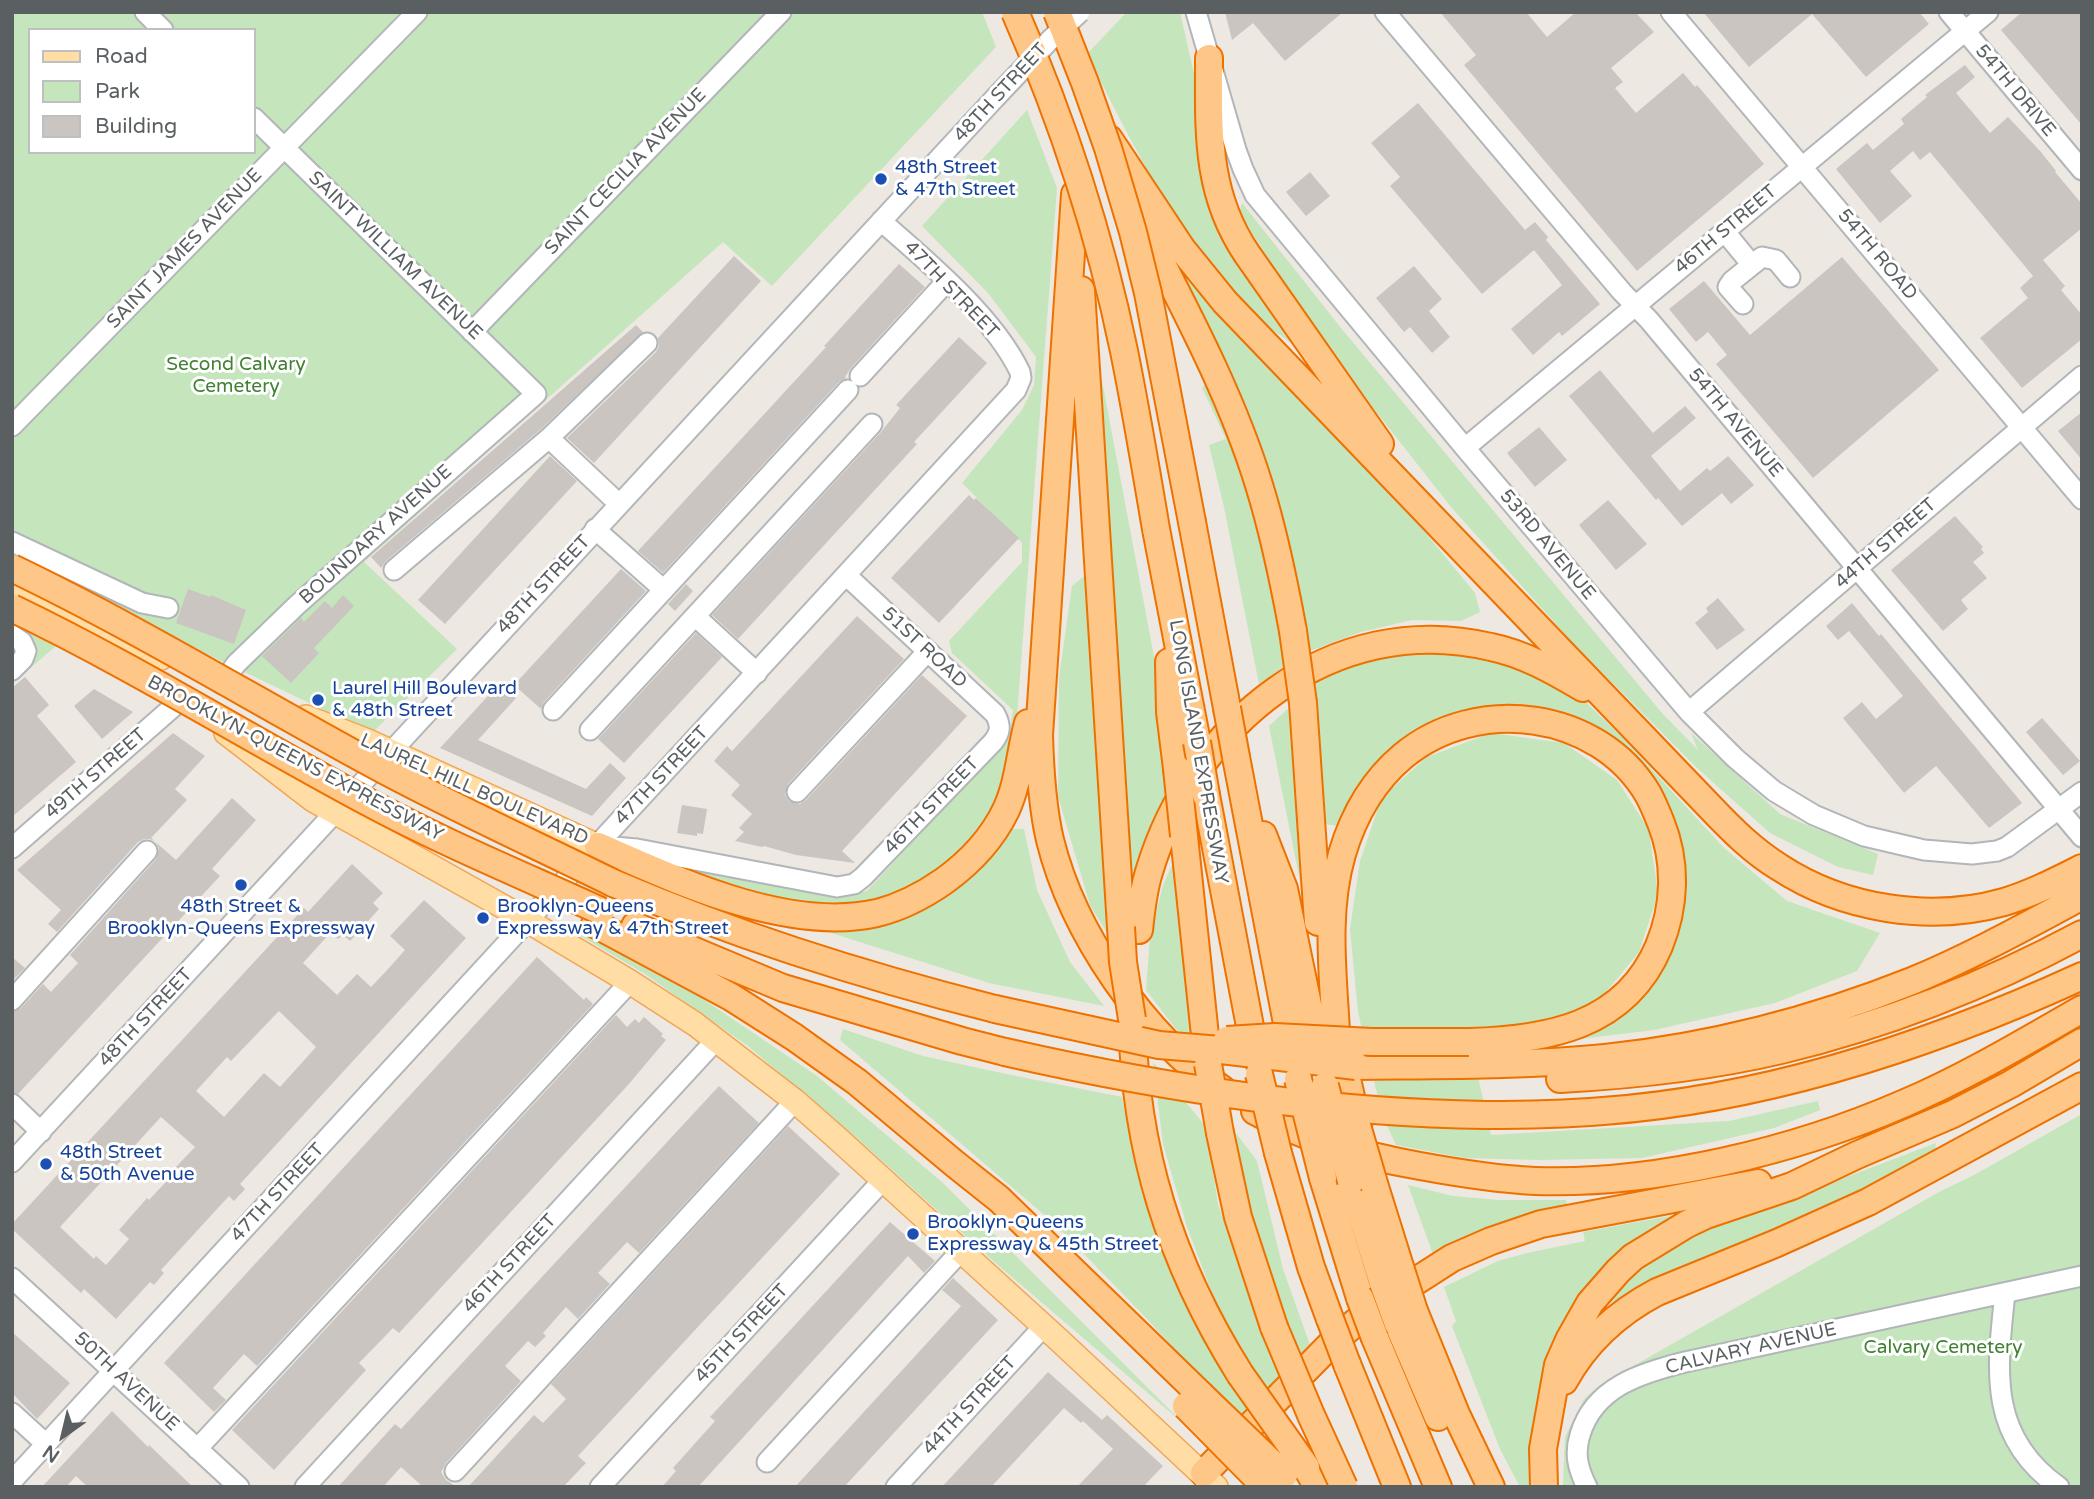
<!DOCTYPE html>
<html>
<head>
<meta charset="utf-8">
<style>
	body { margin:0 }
	#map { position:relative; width:2094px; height:1499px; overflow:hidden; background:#ede8e1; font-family:"Varela Round",sans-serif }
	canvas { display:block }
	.frame { position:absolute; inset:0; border:14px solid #5a5f62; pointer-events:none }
	.legend { position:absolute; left:28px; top:28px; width:228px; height:126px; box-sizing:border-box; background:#fff; border:2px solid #bdbfc0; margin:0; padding:9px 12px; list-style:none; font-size:21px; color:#5a5f62 }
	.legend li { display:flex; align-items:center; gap:14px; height:35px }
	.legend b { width:35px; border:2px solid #bdbfc0 }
	.north { position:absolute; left:28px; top:1401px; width:70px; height:70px; -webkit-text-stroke:5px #fff; paint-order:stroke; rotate:214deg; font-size:19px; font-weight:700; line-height:28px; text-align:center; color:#5a5f62 }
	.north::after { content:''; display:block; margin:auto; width:24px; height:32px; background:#5a5f62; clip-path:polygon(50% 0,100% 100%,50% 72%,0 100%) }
</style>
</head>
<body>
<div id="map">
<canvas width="2094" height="1499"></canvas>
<div class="frame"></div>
<ul class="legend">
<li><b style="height:9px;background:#ffdda4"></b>Road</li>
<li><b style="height:19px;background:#c5e5bd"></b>Park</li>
<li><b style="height:19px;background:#cac5c0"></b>Building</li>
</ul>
<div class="north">N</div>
</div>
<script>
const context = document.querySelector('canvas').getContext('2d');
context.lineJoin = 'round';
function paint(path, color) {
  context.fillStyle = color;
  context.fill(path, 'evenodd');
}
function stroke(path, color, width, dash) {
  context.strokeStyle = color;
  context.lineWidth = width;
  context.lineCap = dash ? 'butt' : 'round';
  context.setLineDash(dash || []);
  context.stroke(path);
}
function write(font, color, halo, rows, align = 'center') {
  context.font = font + ' "Varela Round",sans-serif';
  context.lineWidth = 6;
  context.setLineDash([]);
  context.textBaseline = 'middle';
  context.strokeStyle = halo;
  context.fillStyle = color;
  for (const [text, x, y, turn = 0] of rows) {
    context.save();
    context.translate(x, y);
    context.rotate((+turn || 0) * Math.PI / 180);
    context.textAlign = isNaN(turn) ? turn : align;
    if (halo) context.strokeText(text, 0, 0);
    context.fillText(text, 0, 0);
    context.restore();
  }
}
paint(new Path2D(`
	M12,12h970l14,35 -224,239 -49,-44 -359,320 93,87 -85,84 -230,-110 -130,-66zM30,30h224v122h-224z
	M1127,12h53l15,66 4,83 14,56 46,67 32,59c-14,-11 -31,-20 -43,-32 -70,-74 -116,-167 -161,-257z
	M1027,110l30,78 -42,554 -25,78 -29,34 -48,34 -30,11 -32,7 -44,-1 -107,-30 -8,-7 152,29 23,-6 142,-153 4,-28 -61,-57 -3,-12 73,-79v-19l-60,-60 60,-73 12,-25 2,-28 -48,-64 -66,-67z
	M1242,203l99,125 321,385 36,37 -7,-17 89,81 98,40 -5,21 -35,-8 -68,-34 -73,-65 -125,-126 -121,-135 -77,-98 -95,-134 -40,-62z
	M1180,259l188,204 107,130 5,19 -19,9 -49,-1 -51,12 -51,19 -34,-151 -100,-230z
	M1090,317l71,377 11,100 -14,18 -12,34 -12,50 -6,-3z
	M1207,382l28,60 24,78 30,143 -30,21 -35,-177 -15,-62 17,-6 -24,-51z
	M1083,577l6,2 23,362 -22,-36 -32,-109 1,-118 13,-92z
	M12,625l45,20 -45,39z
	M1455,647l111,36 55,53 102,111 64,54 93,32 -23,38 -82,32 -121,27 -98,12 62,-25 36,-31 24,-51 4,-49 -17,-85 -88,-81 -86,-14 -59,16 -41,29 -31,40 -23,35 -12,-2 -6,-43 -7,-105 62,-26z
	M1292,705l8,60 9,178 10,63 -12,-44 -5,-71 -33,-165z
	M1491,733l73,10 53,37 32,50 9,64 -19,58 -42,51 -60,24 -68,9 22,99 238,-14 89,-20 2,9 -46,18 -132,30 -103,2 -75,-2 -68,-13 -14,-30 -24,-103 -8,-83 10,-68 22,-64 45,-40z
	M1008,829h16l13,61 33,72 34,44 -115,-23 -186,-59 95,-8z
	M1178,852l26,207 -28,-30 -30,-39 4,-53 13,-52z
	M566,923l134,74 117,79 126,107 241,241 -185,-158 -140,-126 -111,-94 -103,-72 -78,-46z
	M843,1029l80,27 88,19 111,22 17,82 26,75 85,156 -11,11 -91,-101 -93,-96 -215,-184z
	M1153,1062l53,65 12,77 34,100 30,76 -17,15 -40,-68 -38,-100 -24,-83z
	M2082,1114v373l-519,-1 2,-49 19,-38 16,-14 339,-193 37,-18z
	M1230,1125l27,36 26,108 27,76 -12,16 -25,-65z
	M1936,1143l-2,14 -73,37 -217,91 -37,20 40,-43 55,-33 92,-32z
	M1408,1185l45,11 46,4h67l2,9 -134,48z
	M1686,1213l-138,153 -13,41 -3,46 1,34h-13l-20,-38 -48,-123 4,-5 -12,-34 54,-26 29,-8 58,-12 -2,-9z`), '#c5e5bd');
paint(new Path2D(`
	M1225,12h118l-58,49 -32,-38 -21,17z
	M1440,12h86l21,25 29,-25h59l19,20 -43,36 12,14 -8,6 21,25 47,-40 12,14 2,-2 67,79 -127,107 -173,-206 12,-10z
	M1703,12h216l10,12 -63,53 -54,-63 -63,53z
	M2022,12h60v113l-81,-95z
	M1965,65l10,12 -19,16 34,40 18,-16 33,35 15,19 -1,1 27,32v24l-39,32 22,26 -4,4 21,25v24l-60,49 -42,-50 48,-40 -8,-10 13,-12 -103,-124 -10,8 -7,-9 -23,20 22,25 -32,27 -44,-54 31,-26 6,7 31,-26 -3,-5 26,-22 -2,-2z
	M1418,103l107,127 10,-8 13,15 -2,3 54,64 -38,32 -3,-4 -26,23 -22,-26 51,-44 -28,-35 -52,44 -92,-108 10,-9 -29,-34z
	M1310,172l20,24 -24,20 -20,-24z
	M734,256l27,25 -167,182 -27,-25 89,-86 3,-6 -1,-8z
	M1842,257l97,113 -126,108 -97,-114 11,-9 -19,-23 -12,10 -27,-33 35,-28 46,54z
	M899,264l26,23 -74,81 -6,9 1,1 -7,4 -176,191 -25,-22 188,-204 -2,-1z
	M1414,266l28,33 -13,12 21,26 -18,16 -22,-26 -6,5 -28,-34z
	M636,325l7,7 -102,97 -155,132 -5,7 -10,-11z
	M959,337l28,26 -73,79 3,2 -179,195 -26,-24 169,-183 19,-24 -4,-3z
	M1600,370l53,63 32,-27 11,12 -45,38 29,35 27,-23 3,3 18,-15 26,29 -23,19 -9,-11 -40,33 -24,-28 -2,2 -87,-104z
	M2082,412v48l-24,-29z
	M1539,427l28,33 -32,27 -28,-34z
	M550,456l27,25 -132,143 -27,-24z
	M969,495l5,5 2,-2 43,40 -80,85 -48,-45z
	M1608,500l39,44 -31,26 -37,-45z
	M1955,516l28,31 -2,2 3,4 -11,9 14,16 -26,22 7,9 -25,22 -52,-61z
	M621,569l25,22 -102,111 -3,7 -27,-24z
	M686,584l7,7 -18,20 -7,-7z
	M188,589l22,8 1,-2 35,15 -12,34 -58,-21z
	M343,595l11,11 -40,42 5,5 -28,30 -29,-27 39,-38 3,4 21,-21 7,7z
	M1718,598l27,32 -28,20 -22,-27 13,-11 -2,-4z
	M1852,603l27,33 2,-2 141,169 -33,25 -53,-62 -32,27 -61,-75 19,-16 14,17 27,-23 -54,-65 -11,9 -12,-14z
	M857,616l47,43 -116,125 -3,11 4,6 11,3 6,-4 116,-125 45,41 -125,135 13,12 -59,-8 -32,-9 -2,1 -27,-6 9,-9 -5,-4 13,-14 -21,-19 9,-10 -26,-24 13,-15 5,5z
	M696,633l26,24 -98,106 -26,-24z
	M25,677l24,28 -12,11 39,46 -64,55v-129z
	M499,684l17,14 -38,42 108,49 24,-26 16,15 -34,38 -152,-68z
	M94,689l39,23 -31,27 -28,-33z
	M2042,718l38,43 -17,14 -37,-43z
	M173,733l32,23 -30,33 12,11 -36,38 25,22 56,-62 24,22 -44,49 8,7 -202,218 -6,-2v-80l9,-4 22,-24 8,8 27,-29 -8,-8 86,-96 3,-11 -3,-6 -6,-3h-6l-6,3 -81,90 -9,-8 13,-14 -44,-40z
	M682,805l25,4 -4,25 -6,-1v3l-20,-3z
	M352,864l31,29 -10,10 6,6 -29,32 -7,-6 -5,4 -7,-7 -28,31 34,32 20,-21 14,13 18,-19 16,-18 -15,-14 34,-36 42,38 -226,246 5,5 -11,12 -5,-5 -68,74 3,3 -10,12 -4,-3 -34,37 -32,-30 -3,4 -69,-64v-5l292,-316 4,4zM279,1011l37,36 -36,40 -16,-14 -40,44 -28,-26 31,-34 4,4zM161,1117l34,30 -19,20 2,2 -29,31 -2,-2 -28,32 10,9 -23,26 -10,-9 -2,3 -34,-32z
	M12,957l13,11 -13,13z
	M537,957l47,43 2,-3 7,7 -336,362 -13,-12 -31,34 13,12 -12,12 -50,-49z
	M616,1015l11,12 8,-8 4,4 5,-6 19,17 -2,2 5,4 -38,45 -229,248 -6,-5 -34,35 7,7 -92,100 -42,-40z
	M719,1086l40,37 -120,130 -12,-11 -29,31 12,11 -32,35 -12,-12 -23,26 3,3 -11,11 -7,-6 -23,25 16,15 -75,82 -5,9 5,8 11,7h-34l-22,-20 -18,20h-45l57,-63 6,5z
	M788,1126l52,48 -262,282 8,7 -23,24h-95l66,-72 9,8 23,-24 -15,-15z
	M890,1222l45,39 -11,12 -16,-17 -210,231h-36l14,-16 -3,-3 42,-47 -5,-4z
	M953,1278l45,42 -154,167h-49l166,-181 -19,-16z
	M12,1332l58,51 -33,36 -25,-26z
	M1048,1372l54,48 5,-5 56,51 -20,21h-66l36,-38 -30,-28 -2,2 -17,-15 -73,79h-49z
	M112,1411l36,36 1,-2 44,42h-105l-12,-11 -10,11h-24z`), '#cac5c0');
const minor = new Path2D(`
	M145,12l18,18
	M1196,12l40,138 7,19 12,26 210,253 224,264 46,46 39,33 40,24 50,21 60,14 48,4 25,-3 10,-4 75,-55
	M1385,12l237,280 27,28 433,517
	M1671,12l411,487
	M1949,12l133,158
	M1725,232l27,33 -20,16 -4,6 15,17
	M1752,265l10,-8 14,3 14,17
	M472,332l309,-320
	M860,376l87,-95
	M12,426l405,-414
	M549,438l98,-95
	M1465,448l523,-436
	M595,529l69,61
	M12,542l130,61 26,5
	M394,570l155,-132 70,66
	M695,616l62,57
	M12,635l10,7 4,9 -3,8 -11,11
	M222,684l14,-20 61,-59 239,-211 -282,-276
	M553,710l295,-320
	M1689,712l393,-336
	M590,730l282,-306
	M797,792l131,-141
	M613,847l24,2 200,38 17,-3 9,-7 130,-135c8,-10 8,-17 2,-28l-148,-138
	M12,848l169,-148
	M12,1000l135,-149
	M12,1104l29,28
	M12,1162l983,-1064
	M12,1278l227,209
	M2005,1293c-8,76 -18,143 54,194
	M12,1413l34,31
	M197,1449l433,-467
	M767,1462l193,-210
	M455,1471l340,-370
	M12,1481l1004,-1091 5,-12 -1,-6c-26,-55 -93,-111 -139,-151
	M305,1487l411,-447
	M600,1487l283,-307
	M896,1487l148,-161
	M1587,1487c-9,-18 -13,-33 -7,-52 14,-48 61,-62 105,-73l397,-86`);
const major = new Path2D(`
	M12,591l59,28 90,39
	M71,619l43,31
	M306,717l62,24 230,105
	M226,733l87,67 198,111 119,71 65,42 100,77 42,37 223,203 156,146`);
const highway = new Path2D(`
	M1209,58c0,72 -4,134 38,196l133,190
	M1109,139l73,110 43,53 486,506c21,22 42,43 68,59 64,42 151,56 225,35 27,-8 52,-21 78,-34
	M1075,194l-36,541c1,35 3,71 11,105 23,93 94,196 173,250
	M1131,203c46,92 98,184 128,282 15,48 25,97 34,146
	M1081,290l40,637
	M1192,522l35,186
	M1156,529l41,213
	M1169,662l1,50 7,57
	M1303,703l15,219
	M1236,757l58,303
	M1206,795l50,263
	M1263,835l21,54 35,169
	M1184,836l24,228
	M598,846c80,35 190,87 279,67 24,-6 47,-18 67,-32 25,-18 48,-42 62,-71 13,-28 14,-58 22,-87
	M613,883c124,53 251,93 382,126
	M595,924l136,73 63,40 63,45 98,82 44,35 202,196
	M635,926l148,62 179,53 43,11
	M1139,930c2,-19 4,-39 10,-58 44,-148 183,-263 342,-225 34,7 63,24 92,41
	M1132,1019c3,132 38,243 108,355
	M1336,1032c-3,-59 -11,-120 6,-178 11,-37 31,-73 61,-98 73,-61 195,-46 245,38 5,9 9,19 13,29 16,40 14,84 -2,123 -34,81 -113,94 -190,96
	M1340,1049l18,78
	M1356,1066c83,-1 166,0 249,-8 105,-11 209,-38 307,-77 58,-24 114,-55 170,-85
	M1560,1079c74,-4 149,-12 221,-29 104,-25 206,-65 301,-116
	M1255,1111c51,28 107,45 165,55 38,7 76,13 115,15 120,4 260,-30 370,-78 61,-26 119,-61 177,-94
	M1486,1115c39,0 79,-1 117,-4 166,-12 328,-66 479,-135
	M1220,1133l18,84 36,110
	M1278,1153l33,114 19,52
	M1323,1178l37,120
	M1351,1181l32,102
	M1375,1187l26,83
	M1414,1311l42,103 35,73
	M1398,1324l40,93
	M1375,1338l63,149
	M1347,1364l50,123
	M1564,1381c22,-40 53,-68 93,-89l120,-49 91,-41 214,-116
	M1306,1467l12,20
	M1204,1473l128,-130 24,-21 46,-32 50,-32 39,-17 50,-17 217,-41
	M1544,1487l-1,-38 15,-84 11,-25 21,-37 28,-32 15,-14 54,-33 19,-9 86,-29 65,-31 96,-41 58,-30 71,-42`);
stroke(minor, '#b2b6b9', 23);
stroke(major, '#f3a554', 26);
stroke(highway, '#ee7100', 30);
stroke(minor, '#fff', 19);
stroke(major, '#ffdda4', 23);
stroke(highway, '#fec787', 26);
const minorBridge = new Path2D(`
	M995,98l54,-57 31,-29`);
const highwayBridge = new Path2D(`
	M1015,12c48,109 85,223 109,339 12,59 22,119 32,178
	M1057,12l28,71 23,65 25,84 15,61 44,229
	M12,568c123,59 239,130 359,195 79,43 161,80 242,120
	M12,608c121,58 236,130 354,193 76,41 156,74 235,110
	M1293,631l10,72
	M1227,708l9,49
	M1197,742l9,53
	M1177,769l7,67
	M1121,927l2,35 9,57
	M995,1009l164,36 62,5 135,16
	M1227,1040l48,-3 97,5h97
	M1005,1052c158,36 319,61 481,63
	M1208,1064l12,69
	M1259,1074l19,79
	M1298,1079l25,99
	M1325,1086l26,95
	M1358,1129l17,58
	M1401,1270l13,41
	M1383,1283l15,41
	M1360,1298l15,40
	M1330,1319l17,45
	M1274,1327l37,88 33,72
	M1240,1374l66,93
	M1201,1395l83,80
	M1186,1406l78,79`);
stroke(minorBridge, '#b2b6b9', 23, []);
stroke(highwayBridge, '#ee7100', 30, []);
stroke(minorBridge, '#fff', 19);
stroke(highwayBridge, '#fec787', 26);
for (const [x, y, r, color] of [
	[881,179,7,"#1a4fb4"],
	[318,700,7,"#1a4fb4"],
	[241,885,7,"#1a4fb4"],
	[483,918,7,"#1a4fb4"],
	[46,1164,7,"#1a4fb4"],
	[913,1234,7,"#1a4fb4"]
]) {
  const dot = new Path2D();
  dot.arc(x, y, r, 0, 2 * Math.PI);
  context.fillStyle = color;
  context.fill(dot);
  stroke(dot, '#fff', 2.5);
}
write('19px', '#5a5f62', '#fff', [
	["54TH DRIVE",2015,91,50],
	["48TH STREET",1001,93,-47],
	["SAINT CECILIA AVENUE",626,172,-46],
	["46TH STREET",1726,230,-40],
	["SAINT JAMES AVENUE",185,249,-46],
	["54TH ROAD",1877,255,50],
	["SAINT WILLIAM AVENUE",395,256,44],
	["47TH STREET",951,290,46],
	["54TH AVENUE",1735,423,50],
	["BOUNDARY AVENUE",376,535,-42],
	["44TH STREET",1886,544,-41],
	["53RD AVENUE",1547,545,50],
	["48TH STREET",544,585,-47],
	["51ST ROAD",924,648,43],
	["LONG ISLAND EXPRESSWAY",1198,752,80],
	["BROOKLYN-QUEENS EXPRESSWAY",295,759,28],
	["49TH STREET",96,774,-41],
	["47TH STREET",662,776,-47],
	["LAUREL HILL BOULEVARD",474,790,24],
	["46TH STREET",932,806,-46],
	["48TH STREET",146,1018,-47],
	["47TH STREET",278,1193,-47],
	["46TH STREET",510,1264,-47],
	["45TH STREET",742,1334,-47],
	["CALVARY AVENUE",1751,1349,-13],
	["50TH AVENUE",126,1382,43],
	["44TH STREET",970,1406,-47]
]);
write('19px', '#164399', '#fff', [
	["48th Street",895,168],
	["& 47th Street",895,190],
	["Laurel Hill Boulevard",332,689],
	["& 48th Street",332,711],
	["48th Street &",241,907,"center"],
	["Brooklyn-Queens Expressway",241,929,"center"],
	["Brooklyn-Queens",497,907],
	["Expressway & 47th Street",497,929],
	["48th Street",60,1153],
	["& 50th Avenue",60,1175],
	["Brooklyn-Queens",927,1223],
	["Expressway & 45th Street",927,1245]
], 'left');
write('19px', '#408132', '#fff', [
	["Second Calvary",236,365],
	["Cemetery",236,387],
	["Calvary Cemetery",1943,1348]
]);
</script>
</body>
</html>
